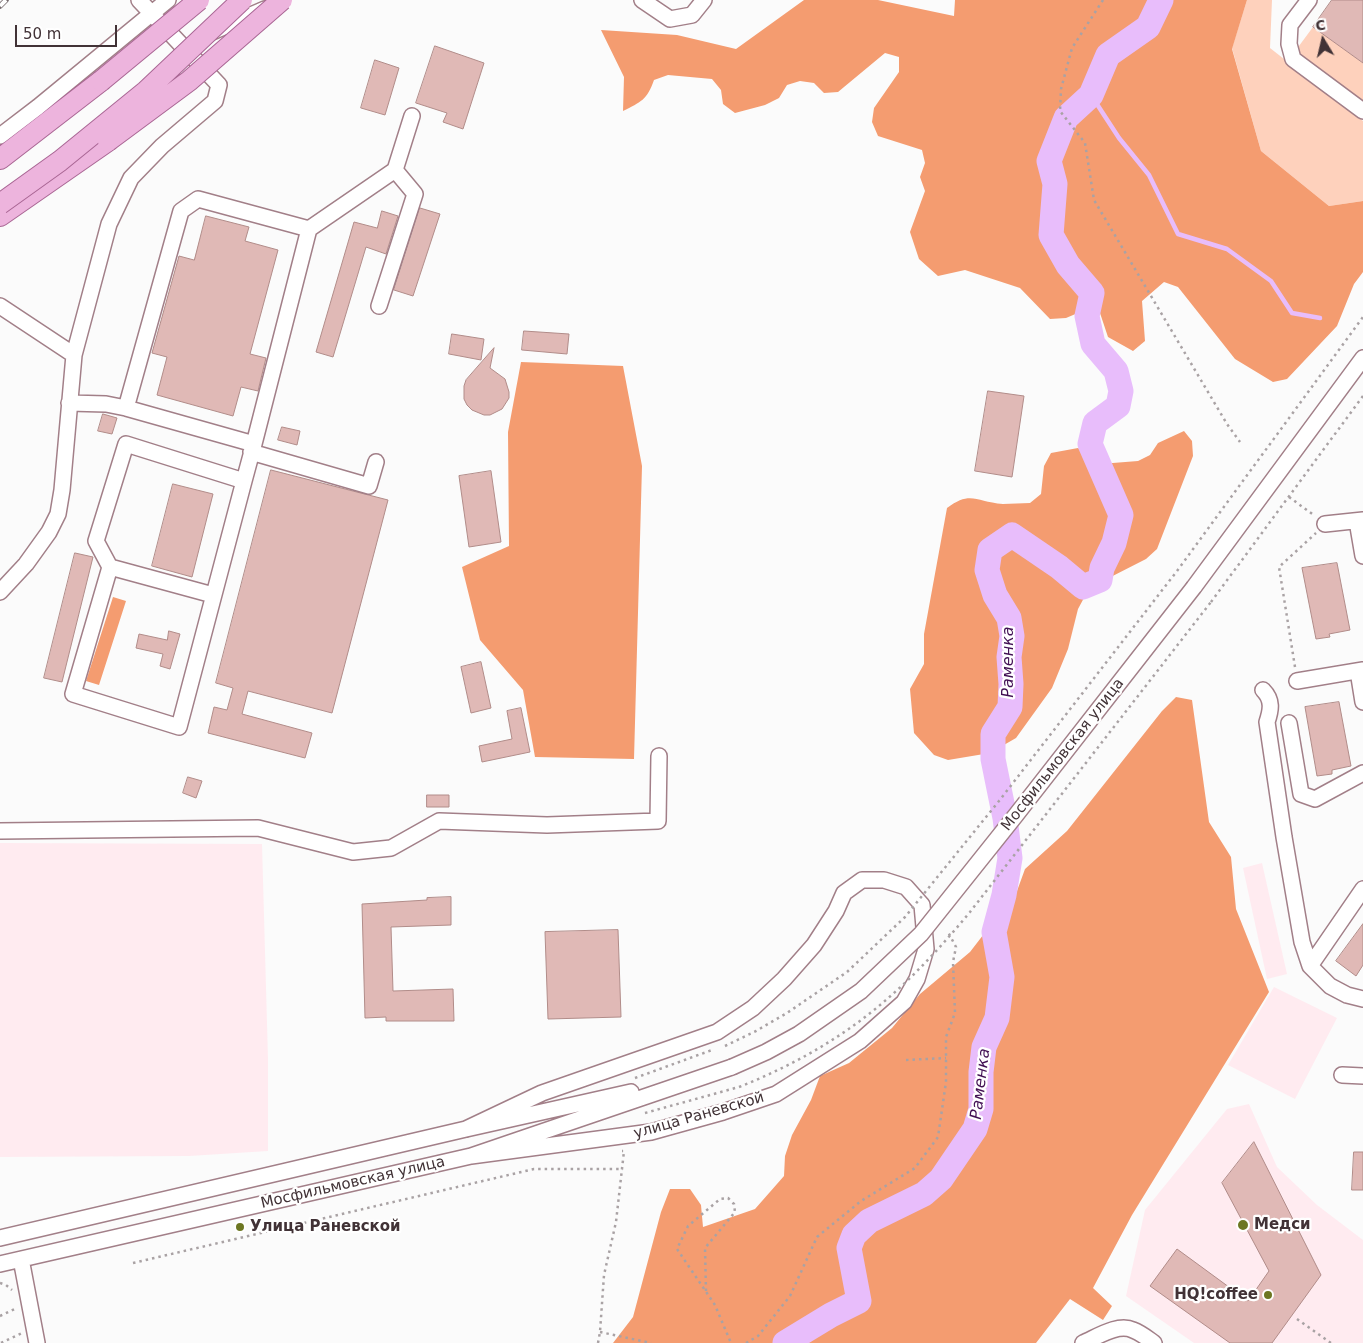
<!DOCTYPE html>
<html>
<head>
<meta charset="utf-8">
<style>
	body { margin:0 }
	#map { position:relative; width:1363px; height:1343px; overflow:hidden; background:#fbfbfb; font-family:"DejaVu Sans",sans-serif }
	canvas { display:block }
	.north { position:absolute; left:1298px; top:15px; width:50px; height:50px; -webkit-text-stroke:4px #fff; paint-order:stroke; rotate:351deg; font-size:14px; font-weight:700; line-height:20px; text-align:center; color:#413236 }
	.north::after { content:''; display:block; margin:auto; width:18px; height:22px; background:#413236; clip-path:polygon(50% 0,100% 100%,50% 72%,0 100%) }
	.scale { position:absolute; left:15px; top:25px; width:102px; height:22px; box-sizing:border-box; border:2px solid #413236; border-top:0; padding-left:6px; font-size:15px; line-height:18px; white-space:nowrap; color:#413236; -webkit-text-stroke:4px #fff; paint-order:stroke }
</style>
</head>
<body>
<div id="map">
<canvas width="1363" height="1343"></canvas>
<div class="north">С</div>
<div class="scale">50 m</div>
</div>
<script>
const context = document.querySelector('canvas').getContext('2d');
context.lineJoin = 'round';
function paint(path, color) {
  context.fillStyle = color;
  context.fill(path, 'evenodd');
}
function stroke(path, color, width, dash) {
  context.strokeStyle = color;
  context.lineWidth = width;
  context.lineCap = dash ? 'butt' : 'round';
  context.setLineDash(dash || []);
  context.stroke(path);
}
function write(font, color, halo, rows, align = 'center') {
  context.font = font + ' "DejaVu Sans",sans-serif';
  context.lineWidth = 4.5;
  context.setLineDash([]);
  context.textBaseline = 'middle';
  context.strokeStyle = halo;
  context.fillStyle = color;
  for (const [text, x, y, turn = 0] of rows) {
    context.save();
    context.translate(x, y);
    context.rotate((+turn || 0) * Math.PI / 180);
    context.textAlign = isNaN(turn) ? turn : align;
    if (halo) context.strokeText(text, 0, 0);
    context.fillText(text, 0, 0);
    context.restore();
  }
}
paint(new Path2D(`
	M0,843l262,1 6,215v92l-79,5 -189,1z
	M1262,863l25,111 -20,5 -24,-111z
	M1274,987l63,31 -42,81 -67,-34z
	M1249,1104l28,63 40,38 46,35v103h-169l-68,-47 19,-86 82,-101z`), '#ffebf0');
paint(new Path2D(`
	M1247,0h25l-2,48 93,73v80l-34,5 -68,-55 -29,-103z
	M1313,27l50,36v48l-61,-45 4,-7 -10,-9z`), '#fed1bc');
paint(new Path2D(`
	M804,0h74l76,16 1,-16h292l-15,49 29,102 68,55 34,-5v71l-9,12 -17,42 -50,53 -14,3 -38,-23 -57,-72 -14,-5 -22,19 3,40 -12,10 -25,-14 -9,-27h-14l-19,8 -16,1 -30,-31 -55,-18 -27,6 -19,-17 -9,-27 15,-41 -5,-14 5,-14 -3,-13 -44,-14 -6,-14 2,-14 25,-36v-15l-14,-4 -47,39 -14,1 -10,-10 -14,-2 -13,4 -8,13 -14,7 -30,8 -12,-9 -2,-14 -9,-11 -44,-4 -14,5c-7,20 -13,22 -31,31l1,-34 -23,-47 76,5 59,14z
	M521,362l102,4 19,100 -8,293 -99,-2 -12,-67 -43,-50 -18,-73 47,-21 -1,-114z
	M1184,431l8,10 1,15 -36,93 -11,10 -51,26 -10,11 -7,13 -10,40 -16,39 -36,50 -26,15 -42,7 -14,-5 -20,-22 -4,-44 14,-25v-30l23,-126c24,-18 29,-6 56,-4 9,0 18,-1 27,-1l11,-9 3,-28 7,-13 27,-5 22,16 38,-3 12,-6 8,-12z
	M113,597l13,4 -27,84 -13,-4z
	M1176,697l16,3 17,122 22,35 5,52 33,83 -137,223 -39,73 19,18 -9,14 -33,-21 -34,44h-423l20,-26 28,-105 9,-23h20l11,16 2,22 52,-18 29,-33 1,-20 7,-21 19,-35 9,-24 29,-13 43,-35 28,-34 50,-42 47,-61 8,-22 42,-38 95,-120z`), '#f49c70');
stroke(new Path2D(`
	M1091,95l28,43 30,37 29,59 49,15 44,32 21,32 28,5`), '#e8bdfb', 4.5);
stroke(new Path2D(`
	M785,1343l46,-28 28,-14 -10,-53 5,-13 15,-14 55,-27 17,-15 34,-50 6,-20v-37l3,-25 13,-29 5,-41 -8,-45 10,-37 6,-37 -5,-40 -12,-59v-25l17,-27 1,-23 -2,-27 3,-21 -3,-18 -14,-23 -8,-25 3,-20 22,-15 47,32 24,20 17,-7 2,-12 12,-25 7,-28 -31,-71 5,-21 23,-17 3,-15 -5,-20 -23,-27 -6,-28 5,-23 -24,-28 -17,-30 4,-51 -6,-23 17,-43 25,-23 17,-40 40,-28 13,-27`), '#e8bdfb', 25);
const building = new Path2D(`
	M1332,0h31v63l-50,-36z
	M435,46l49,17 -21,66 -20,-7 4,-9 -31,-10z
	M375,60l24,8 -14,47 -24,-7z
	M420,208l20,6 -27,82 -19,-6z
	M382,211l16,5 -12,38 -20,-7 -33,110 -17,-5 38,-130 23,6z
	M206,216l43,11 -4,14 33,9 -28,104 16,4 -8,33 -17,-4 -8,29 -76,-21 10,-38 -15,-4 27,-97 15,4z
	M524,331l45,3 -2,20 -45,-4z
	M452,334l32,5 -3,21 -32,-6z
	M494,348l-4,20 15,11 4,13v6l-7,11 -12,6h-6l-12,-5 -5,-5 -3,-6v-13l2,-6z
	M988,391l36,5 -12,81 -37,-6z
	M103,414l14,4 -5,16 -14,-3z
	M282,427l18,4 -3,14 -19,-5z
	M271,470l117,30 -56,213 -84,-22 -6,23 70,19 -7,25 -97,-25 6,-26 13,3 6,-22 -17,-5z
	M491,471l10,71 -32,5 -10,-71z
	M173,484l40,10 -21,83 -40,-11z
	M75,553l18,4 -31,125 -18,-4z
	M1337,563l13,67 -21,4 1,3 -14,2 -14,-71z
	M169,631l11,3 -10,35 -10,-3 3,-12 -27,-6 3,-14 28,6z
	M481,662l10,46 -20,5 -10,-46z
	M1339,702l12,64 -19,4v4l-15,2 -12,-69z
	M521,708l9,44 -48,10 -3,-16 33,-7 -5,-28z
	M188,777l14,4 -6,17 -13,-5z
	M427,795h22v12h-22z
	M451,897v28l-60,2 2,64 60,-2 1,32h-68v-4l-21,1 -3,-114 65,-4v-2z
	M1363,924v41l-7,11 -20,-15z
	M618,930l3,87 -73,2 -3,-87z
	M1254,1142l67,133 -49,68h-42l-80,-57 27,-37 71,52 21,-30 -47,-88z
	M1354,1152h9v38h-11z`);
paint(building, '#e0b9b6');
stroke(building, '#b18c89', 1);
const minor = new Path2D(`
	M642,0l28,19 22,-4 12,-15
	M1309,0l-19,25 -1,19 4,15 70,52
	M212,32l53,-23
	M0,136l38,-29 130,-107
	M0,306l74,49
	M379,306l36,-112 -20,-24
	M69,403l37,1 20,4 128,36 55,-215
	M126,408l55,-197 17,-12 111,30 86,-59 17,-54
	M251,452l118,34 7,-24
	M244,481l10,-37
	M1357,521l6,35
	M1325,524l38,-4
	M110,567l-37,127 106,33 65,-246 -118,-37 -30,97 14,26 103,28
	M1194,587l169,-229
	M0,592l26,-28 23,-32 9,-18 4,-24 12,-135 35,-131 22,-46 31,-32 53,-45 4,-16 -80,-85
	M1358,671l5,31
	M1297,681l66,-11
	M1263,690c10,10 8,20 4,32l17,115 18,105 8,24 20,20 17,9 16,4
	M1289,723l12,71 14,5 48,-26
	M0,831l258,-3 95,24 38,-4 48,-27 108,4 111,-4 1,-65
	M1310,966l53,-77
	M1342,1075l21,1
	M466,1129l76,-36 175,-61 36,-24 31,-29 30,-34 22,-34 8,-18 18,-13h22l22,7 16,18 4,44 -9,30 -13,23 -44,39 -84,53 -53,18 -72,20 -180,24
	M0,1238l466,-109 165,-37
	M21,1259l16,84
	M0,1264l471,-108 261,-89
	M1083,1343c14,-6 35,-20 50,-13 8,3 14,8 21,13`);
const major = new Path2D(`
	M0,159l101,-78
	M0,216l108,-75`);
stroke(minor, '#a27f88', 18);
stroke(major, '#a96694', 22);
stroke(new Path2D(`
	M1103,0l-31,48 -11,41 -1,22 25,32 9,57 133,224 13,18
	M1289,497l26,19
	M1177,571l186,-254
	M1211,602l152,-206
	M1295,667l-16,-100 37,-34
	M906,1060l40,-2
	M635,1078l77,-28
	M645,1113l94,-26
	M133,1263l401,-94h89
	M0,1283l6,2 6,5
	M706,1291l-1,-43 30,-36 -1,-8 -6,-6 -8,1 -32,27 -11,23 38,56 16,38
	M0,1316l17,-8
	M1297,1319l34,24
	M600,1332l51,11
	M1,1343l21,-10
	M598,1343l2,-11 4,-57 12,-53 8,-71h-2
	M746,1343l12,-7 32,-40 27,-59 44,-36 54,-33 23,-31 8,-55v-45l9,-24 -2,-51 3,-15 -9,-17`), '#a9a2a4', 2.5, [2.5, 4]);
stroke(minor, '#fff', 15);
stroke(major, '#edb4dd', 20);
const rail = new Path2D(`
	M0,6l6,-6`);
stroke(rail, '#74696c', 5.5);
stroke(rail, '#fff', 4, [11]);
const minorBridge = new Path2D(`
	M732,1067l34,-15 33,-18 62,-43 60,-57 95,-119 178,-228`);
const majorBridge = new Path2D(`
	M101,81l98,-81
	M108,141l81,-60 93,-81
	M0,204l60,-43 86,-70 96,-91`);
stroke(minorBridge, '#a27f88', 18, []);
stroke(majorBridge, '#a96694', 22, []);
stroke(new Path2D(`
	M725,1046l31,-15 31,-18 60,-41 58,-55 94,-116 178,-230
	M739,1087c48,-19 94,-44 135,-77 36,-29 67,-63 96,-98l241,-310`), '#a9a2a4', 2.5, [2.5, 4]);
stroke(minorBridge, '#fff', 15);
stroke(majorBridge, '#edb4dd', 20);
for (const [x, y, r, color] of [
	[1243,1225,6,"#6c7621"],
	[240,1227,5,"#6c7621"],
	[1268,1295,5,"#6c7621"]
]) {
  const dot = new Path2D();
  dot.arc(x, y, r, 0, 2 * Math.PI);
  context.fillStyle = color;
  context.fill(dot);
  stroke(dot, '#fff', 2);
}
write('15px', '#413236', '#fff', [
	["Мосфильмовская улица",1063,755,-52],
	["улица Раневской",699,1116,-16],
	["Мосфильмовская улица",353,1183,-13]
]);
write('bold 15px', '#413236', '#fff', [
	["Медси",1254,1225],
	["Улица Раневской",250,1227],
	["HQ!coffee",1258,1295,"right"]
], 'left');
write('italic 16px', '#421054', '#fff', [
	["Раменка",1009,662,-90],
	["Раменка",981,1084,-83]
]);
</script>
</body>
</html>
